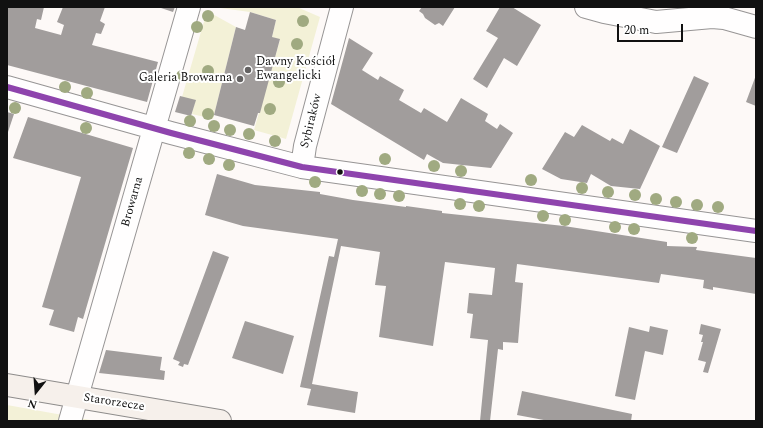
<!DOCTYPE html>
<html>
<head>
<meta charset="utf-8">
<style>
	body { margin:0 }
	#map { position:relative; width:763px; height:428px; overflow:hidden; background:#fdf9f7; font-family:Spectral,serif }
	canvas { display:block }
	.frame { position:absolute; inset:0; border:8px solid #111; pointer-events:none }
	.north { position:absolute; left:16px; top:372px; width:40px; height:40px; -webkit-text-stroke:3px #fff; paint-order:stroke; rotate:197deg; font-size:11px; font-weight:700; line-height:16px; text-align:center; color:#111 }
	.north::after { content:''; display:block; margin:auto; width:14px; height:18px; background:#111; clip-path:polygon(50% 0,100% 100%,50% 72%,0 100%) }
	.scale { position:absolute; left:617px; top:24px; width:66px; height:18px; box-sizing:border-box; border:2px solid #111; border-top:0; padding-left:5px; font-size:12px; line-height:14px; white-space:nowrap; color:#111; -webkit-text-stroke:3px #fff; paint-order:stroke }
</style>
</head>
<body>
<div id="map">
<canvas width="763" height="428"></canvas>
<div class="frame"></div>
<div class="north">N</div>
<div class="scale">20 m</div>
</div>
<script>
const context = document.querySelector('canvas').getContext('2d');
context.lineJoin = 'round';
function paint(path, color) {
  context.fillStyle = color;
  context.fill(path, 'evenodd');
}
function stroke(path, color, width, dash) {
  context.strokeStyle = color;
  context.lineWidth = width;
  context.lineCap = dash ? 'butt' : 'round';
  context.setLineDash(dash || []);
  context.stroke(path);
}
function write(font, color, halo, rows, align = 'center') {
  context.font = font + ' Spectral,serif';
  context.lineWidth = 4;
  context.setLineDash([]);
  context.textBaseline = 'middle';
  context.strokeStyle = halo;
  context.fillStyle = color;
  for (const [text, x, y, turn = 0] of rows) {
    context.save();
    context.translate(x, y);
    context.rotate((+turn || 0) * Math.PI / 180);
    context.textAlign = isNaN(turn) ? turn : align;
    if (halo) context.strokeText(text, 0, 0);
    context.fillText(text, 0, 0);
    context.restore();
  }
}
paint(new Path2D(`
	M213,7h84l23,10 -34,122 -32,-9 26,-90 -8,-3 4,-17 -26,-8z
	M207,11l29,16 -23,92 -21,-5 3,-13 -13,-4z
	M7,405l89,16h-89z`), '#f3f1d7');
paint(new Path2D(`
	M7,7h37l-3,13 -4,-1 -2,9 26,7 3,-10 -7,-3 6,-15h42l-5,14 5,3 -4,10 -5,-1 -4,12 66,17 -11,40 -140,-37z
	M158,7h17l-2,5z
	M422,7h33l-12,19 -4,-3 -4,2 -10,-7 -2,-4 -4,-3z
	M500,7h12l29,18 -24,41 -13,-8 -17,30 -14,-9 25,-41 -12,-7z
	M250,12l26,8 -4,17 8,2 -20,74h-2l-4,13 -40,-11 22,-88 9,3z
	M349,38l24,15 -11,17 16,10 2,-4 24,14 -5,10 22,13 3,-5 23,14 14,-24 27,16 -3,7 12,8 3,-5 13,9 -22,35 -48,-5 -16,-9 -3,6 -93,-56z
	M756,75v31l-10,-4z
	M694,76l15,7 -32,70 -15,-6z
	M180,96l16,4 -5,16 -16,-4z
	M7,112l7,2 -7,21z
	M28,117l105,31 -50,171 -5,-2 -4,15 -25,-7 5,-15 -12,-3 39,-130 -68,-19z
	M582,125l28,16 2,-3 11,6 7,-15 30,17 -20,43 -29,-3 -20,-12 -4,9 -26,-4 -19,-10 23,-37 9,5z
	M217,174l38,11 65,7v2l33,6 53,7v-1l36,5v2l122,13 103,16v4l30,1 -1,3 60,8v36l-43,-7v3l-10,-2 1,-8 -43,-6 -2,9 -142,-19 -2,18 8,1 -5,60 -15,-1v8l-5,-1 -8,72h-10l8,-81 -18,-2 3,-24 -6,-1 2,-20 23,2 3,-27 -50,-6 -12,84 -54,-9 7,-51 -11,-1 5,-33 -39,-6 -29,138 46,8 -3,21 -48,-8 4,-16 -11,-2 29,-131 5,1 4,-18 -95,-13 -38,-11z
	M213,251l16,6 -41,108 -4,-1 -1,3 -5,-2 2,-3 -7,-3z
	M245,321l49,15 -11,38 -51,-16z
	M701,324l20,5 -13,44 -5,-1 3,-10 -8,-2 5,-18h-2l2,-7 -4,-1z
	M650,326l18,4 -5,25 -18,-4 -10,49 -20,-4 14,-69 20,5z
	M106,350l56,7 -2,13 5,1 -1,9 -65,-7z
	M522,391l110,23 -1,7h-82l-32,-6z`), '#a19d9c');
const street = new Path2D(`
	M586,7l18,5 52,10 56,-5 12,1 32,9
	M7,87l164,46 131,34 454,64
	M302,167l3,-21 37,-139
	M70,421l119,-414`);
const secondary = new Path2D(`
	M7,385l213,36`);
stroke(street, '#979595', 24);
stroke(secondary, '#8e8c8b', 24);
stroke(street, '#fffefe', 22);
stroke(secondary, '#f6f0eb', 22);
stroke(new Path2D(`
	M7,87l164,46 131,34 454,64`), '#8e44ad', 6);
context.fillStyle = '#a0aa81';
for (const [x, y] of [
	[208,16],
	[303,21],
	[197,27],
	[297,44],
	[208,71],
	[182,76],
	[279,82],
	[65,87],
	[87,93],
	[15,108],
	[270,109],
	[208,114],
	[190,121],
	[214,126],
	[86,128],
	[230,130],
	[249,134],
	[275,141],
	[189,153],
	[209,159],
	[385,159],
	[229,165],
	[434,166],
	[461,171],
	[531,180],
	[315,182],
	[582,188],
	[362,191],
	[608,192],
	[380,194],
	[635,195],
	[399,196],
	[656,199],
	[676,202],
	[460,204],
	[697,205],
	[479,206],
	[718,207],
	[543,216],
	[565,220],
	[615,227],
	[634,229],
	[692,238]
]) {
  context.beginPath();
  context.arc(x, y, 6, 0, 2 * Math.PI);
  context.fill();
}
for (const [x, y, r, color] of [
	[248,70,4,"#646262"],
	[240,79,4,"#646262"],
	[340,172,3.5,"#111"]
]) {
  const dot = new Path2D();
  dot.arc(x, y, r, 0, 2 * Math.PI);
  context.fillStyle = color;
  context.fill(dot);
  stroke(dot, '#fff', 1.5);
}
write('12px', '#111', '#fff', [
	["Dawny Kościół",256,63],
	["Ewangelicki",256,77],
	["Galeria Browarna",232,79,"right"]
], 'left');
write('12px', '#111', '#fff', [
	["Sybiraków",312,121,-76],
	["Browarna",133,202,-74],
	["Starorzecze",114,403,9]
]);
</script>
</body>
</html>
